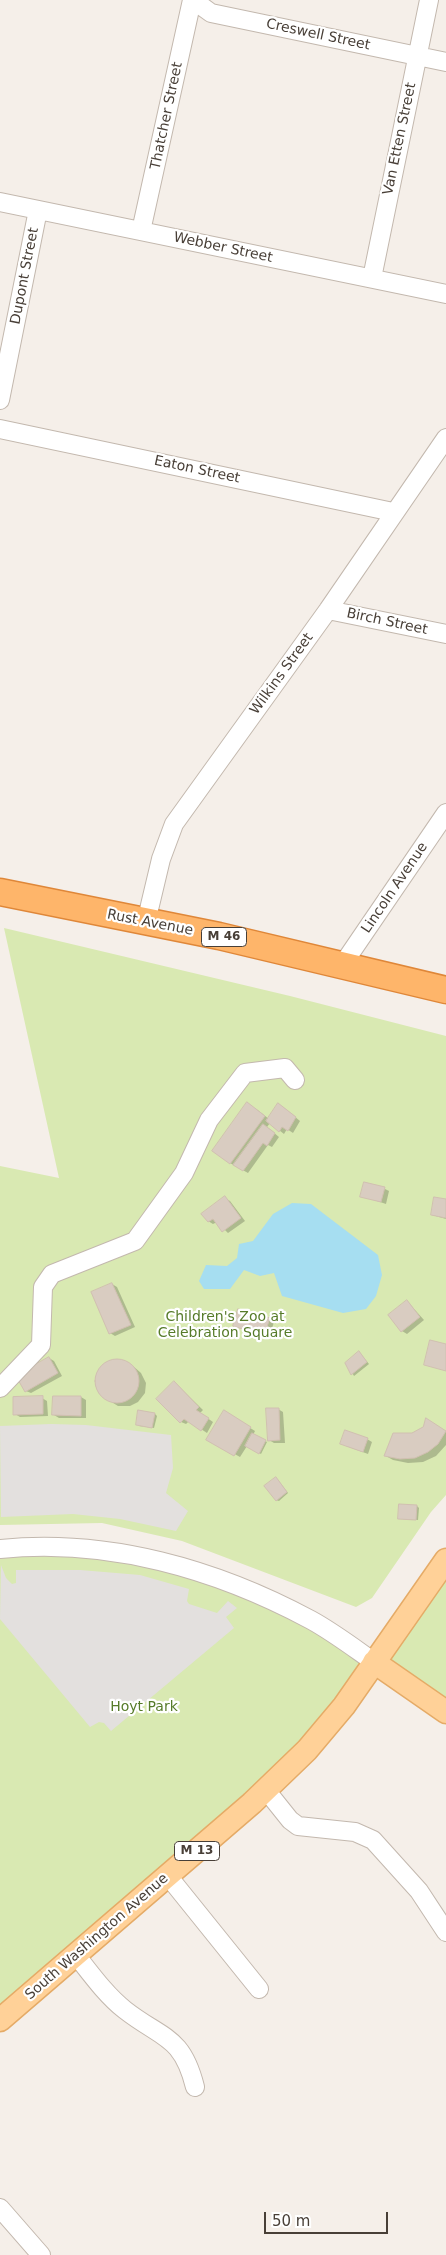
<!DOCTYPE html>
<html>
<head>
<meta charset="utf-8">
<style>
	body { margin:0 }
	#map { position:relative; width:446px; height:2255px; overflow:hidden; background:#f5efe9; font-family:"DejaVu Sans",sans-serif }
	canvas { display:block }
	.scale { position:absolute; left:264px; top:2212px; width:124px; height:22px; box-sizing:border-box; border:2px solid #483f37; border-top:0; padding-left:6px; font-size:15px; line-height:18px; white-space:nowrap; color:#483f37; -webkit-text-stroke:4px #fff; paint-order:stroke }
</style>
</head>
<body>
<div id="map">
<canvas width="446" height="2255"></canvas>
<div class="scale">50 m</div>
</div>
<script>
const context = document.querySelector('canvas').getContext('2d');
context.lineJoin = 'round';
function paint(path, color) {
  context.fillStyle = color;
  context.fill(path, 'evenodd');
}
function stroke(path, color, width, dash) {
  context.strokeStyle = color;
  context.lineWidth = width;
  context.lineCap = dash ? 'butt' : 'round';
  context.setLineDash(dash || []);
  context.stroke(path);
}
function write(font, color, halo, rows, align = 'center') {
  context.font = font + ' "DejaVu Sans",sans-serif';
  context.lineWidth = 4.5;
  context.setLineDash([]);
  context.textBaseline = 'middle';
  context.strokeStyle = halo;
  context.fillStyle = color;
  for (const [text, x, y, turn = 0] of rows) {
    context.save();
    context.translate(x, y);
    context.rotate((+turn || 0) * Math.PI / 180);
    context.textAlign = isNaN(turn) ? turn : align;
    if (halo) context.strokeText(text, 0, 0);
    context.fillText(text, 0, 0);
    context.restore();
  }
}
paint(new Path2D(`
	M4,928l286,68 156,40v459l-15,17 -59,86 -16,9 -174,-66 -80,-18 -102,2v-359l59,12z
	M31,1546l173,28 170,87 72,-101v152l-72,-50 -30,44 -344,314v-471z`), '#d9e9b2');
paint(new Path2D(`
	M51,1424l35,1 85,10 2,33 -7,25 22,18 -12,20 -56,-12 -47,-5 -72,3 -1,-91z
	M1,1565l5,13 6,6 4,-1v-13h64l60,5 49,14 -2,12 2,3 28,9 11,-12 9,7 -11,9 8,11 -123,103 -7,-8 -5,-1 -9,5 -90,-108z`), '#e3e0de');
paint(new Path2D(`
	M292,1203l19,1 67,51 4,20 -6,21 -10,13 -23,4 -61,-17 -8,-23 -14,3 -16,-6 -14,19h-26l-5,-8 7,-16 21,1 10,-8 2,-14 14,-3 20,-27z`), '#a6def1');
paint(new Path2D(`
	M283,1107l17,14 -7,12 -6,-4 -3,5 -14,-11 -3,4 12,10 -7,10 -4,-2 -20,28 -18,-10 25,-55 14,11z
	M385,1189l4,2 -3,13 -24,-8z
	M225,1198l5,3 15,20 -17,12 -11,-11 -4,2 -5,-3z
	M446,1200v19l-14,-4z
	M112,1284l5,3 18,40 -20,9 -5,-3z
	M407,1301l17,19 -17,14 -5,-3z
	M269,1320l5,2 -5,16 -35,-13z
	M359,1352l10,12 -15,12 -7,-12z
	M49,1358l5,3 8,15 -31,17 -5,-2z
	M114,1360l11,2 8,4 8,7 5,10 -1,10 -7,9 -8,4h-12l-8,-5 -10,-7 -5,-9 3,-12 8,-10z
	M174,1382l29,28 -3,3 13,9 -6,11 -18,-12 -3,3 -5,-2z
	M54,1397h27l5,3v18h-27l-5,-3z
	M42,1398l5,3 1,15 -28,1 -5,-3z
	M278,1409l5,3 2,31h-11l-5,-3z
	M225,1412l30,19 -2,4 14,7 -6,12 -14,-8 -7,11 -32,-18z
	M155,1414l2,2 -3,12 -15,-2z
	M427,1420l19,12v13l-10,11 -13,6 -15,1 -15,-3 -7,-4 38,-28z
	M367,1439l5,3 -4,12 -22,-8z
	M278,1480l10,13 -9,8 -3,-1z
	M417,1506l2,2 -1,12 -16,-1z`), '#0003');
const building = new Path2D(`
	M247,1102l18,14 -35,48 -18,-13z
	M278,1103l18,14 -8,14 -6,-4 -3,5 -13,-11z
	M263,1124l12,9 -8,13 -4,-3 -20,28 -10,-6z
	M364,1182l21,5 -4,15 -21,-5z
	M225,1196l16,22 -19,14 -9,-13 -5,3 -7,-8z
	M434,1197l12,2v19l-15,-3z
	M112,1283l19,42 -22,9 -18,-42z
	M407,1300l13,17 -19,15 -13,-17z
	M238,1309l32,9 -6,18 -31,-10z
	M430,1340l16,4v27l-22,-6z
	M359,1351l8,11 -16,13 -6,-12z
	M49,1357l9,16 -33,19 -8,-14 10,-5 -1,-3z
	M95 1381a22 22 0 1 1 44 0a22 22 0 1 1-44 0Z
	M174,1381l25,26 -3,3 13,8 -8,13 -17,-12 -4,4 -24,-24z
	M43,1396v18l-30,1v-18z
	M53,1396h28v20l-29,-1z
	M266,1408h13l1,32 -12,1z
	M138,1410l17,3 -3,15 -16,-3z
	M224,1410l27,17 -17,29 -28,-16z
	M426,1418l20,13 -8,13 -10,8 -13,6 -15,1 -16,-3 9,-23h19l11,-6z
	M345,1430l23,8 -5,14 -23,-8z
	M252,1433l14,7 -7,14 -14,-8z
	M276,1477l11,15 -11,9 -12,-15z
	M399,1504l18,1 -1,15 -18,-1z`);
paint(building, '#d9ccc1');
stroke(building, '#d1c0b1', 1);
const minor = new Path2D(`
	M193,0l18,13 235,49
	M0,202l446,92
	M141,231l51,-231
	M372,278l57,-278
	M0,400l38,-190
	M0,429l393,83
	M328,610l118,24
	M146,922l15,-63 13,-35 154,-214 118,-172
	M343,964l103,-151
	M0,1388l41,-43 2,-58 9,-13 83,-33 49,-68 25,-53 36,-47 40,-5 10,12
	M0,1549c108,-11 216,20 311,71 22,12 43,28 63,42
	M266,1790l24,30 8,6 57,6 18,8 46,51 27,41
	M168,1876l91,113
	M76,1955c15,19 30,40 49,55 37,29 57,25 70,77
	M0,2208l41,47`);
const major = new Path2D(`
	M374,1662l72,50
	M0,2020l252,-217 55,-53 37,-44 102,-146`);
const highway = new Path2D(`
	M0,892l219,44 227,54`);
stroke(minor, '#c3b8ae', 20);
stroke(major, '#e5ab67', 25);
stroke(highway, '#df8739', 29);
stroke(minor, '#fff', 18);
stroke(major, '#ffd198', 22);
stroke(highway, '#feb56a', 26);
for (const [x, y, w] of [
	[224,937,45],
	[197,1851,45]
]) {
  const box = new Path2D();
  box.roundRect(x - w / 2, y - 9.5, w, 19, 4);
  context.fillStyle = '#fff';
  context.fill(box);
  stroke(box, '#483f37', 1);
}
write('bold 12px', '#483f37', null, [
	["M 46",224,937],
	["M 13",197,1851]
]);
write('14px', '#483f37', '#fff', [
	["Creswell Street",318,35,12],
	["Thatcher Street",167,116,-78],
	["Van Etten Street",400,139,-78],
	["Webber Street",223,248,12],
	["Dupont Street",25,276,-79],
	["Eaton Street",197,470,12],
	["Birch Street",387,622,12],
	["Wilkins Street",282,674,-54],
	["Lincoln Avenue",395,888,-56],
	["Rust Avenue",150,923,11],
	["South Washington Avenue",97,1937,-41]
]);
write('14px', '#567b29', '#fff', [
	["Children's Zoo at",225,1317],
	["Celebration Square",225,1333],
	["Hoyt Park",144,1707]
]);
</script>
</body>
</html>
